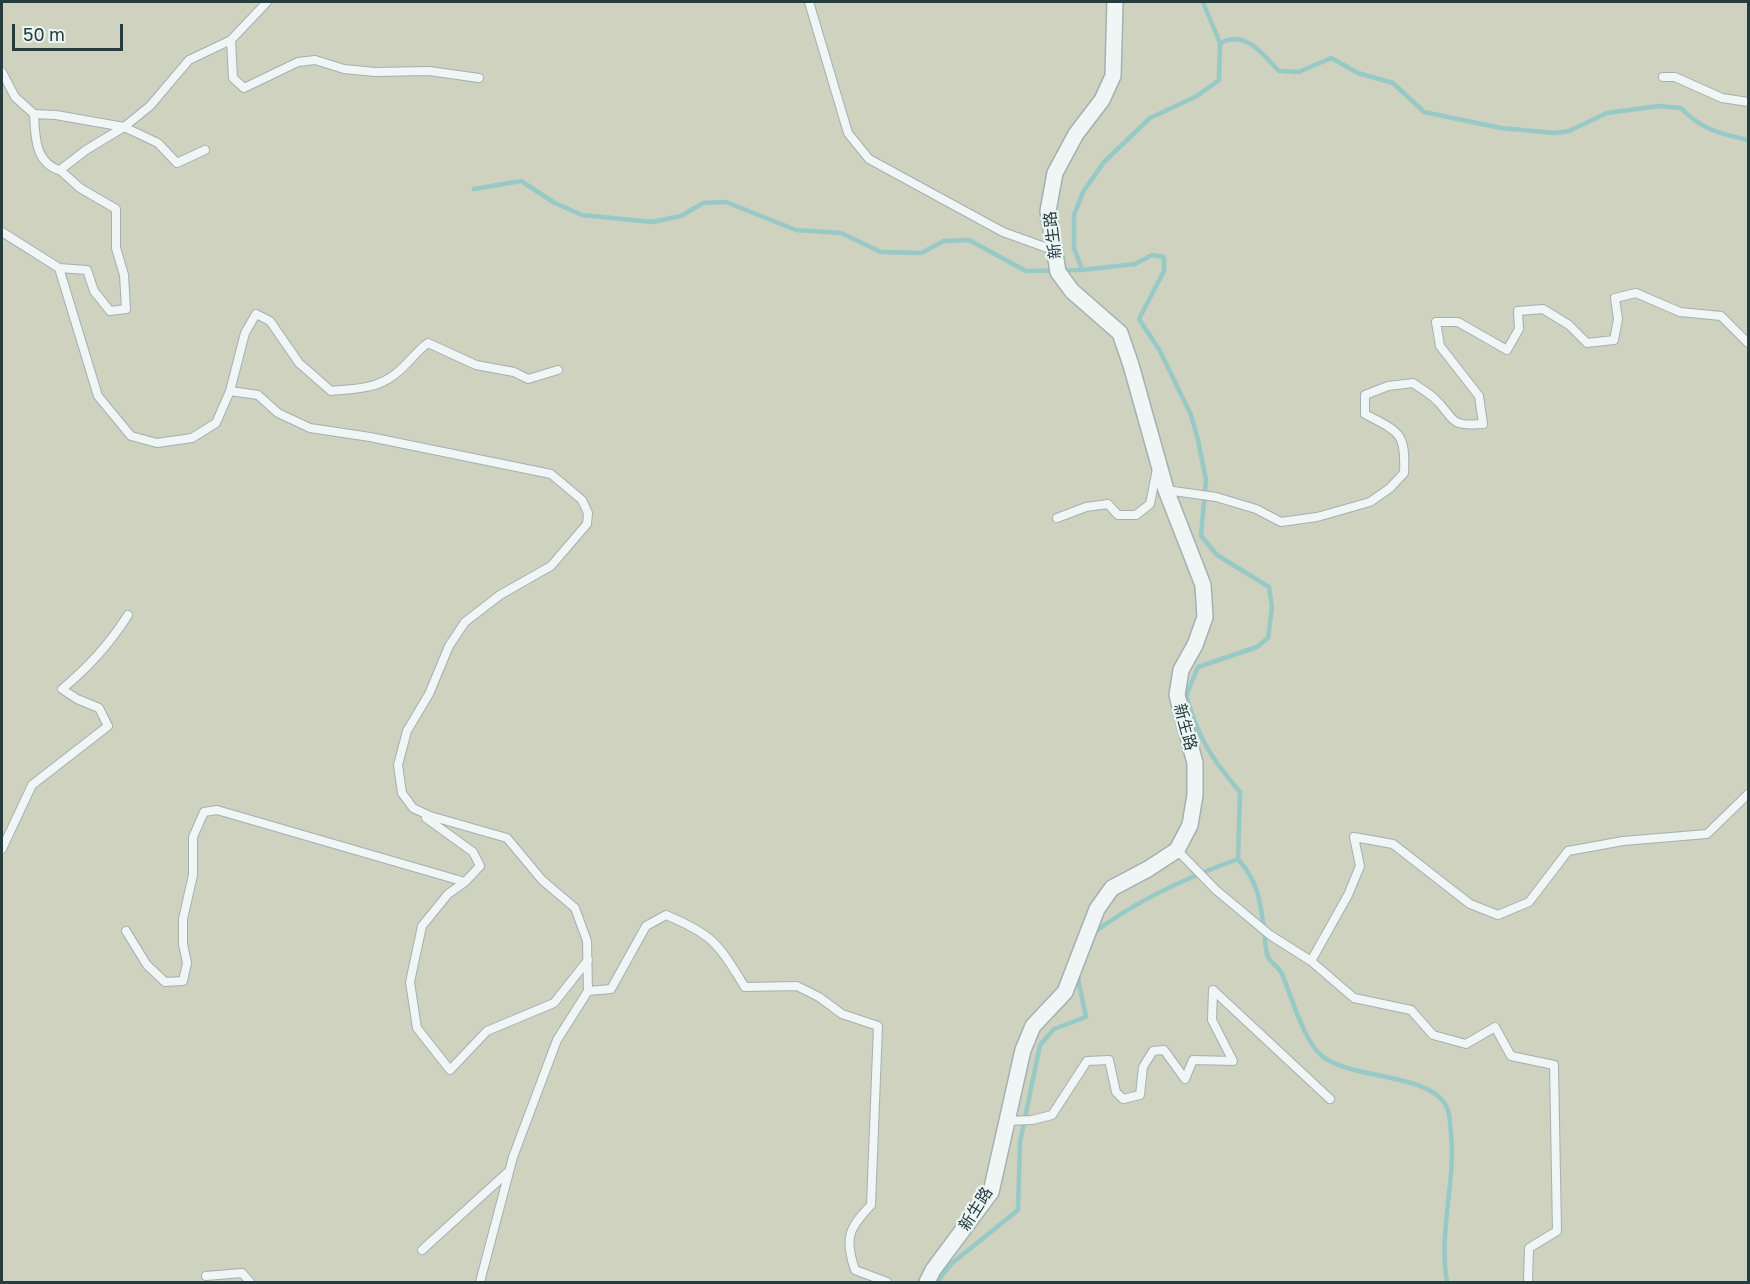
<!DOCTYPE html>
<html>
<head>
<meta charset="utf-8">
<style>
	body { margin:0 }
	#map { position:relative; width:1750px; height:1284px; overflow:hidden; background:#dde7e8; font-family:"Golos Text",sans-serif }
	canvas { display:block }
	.frame { position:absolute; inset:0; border:3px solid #263d3f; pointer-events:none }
	.scale { position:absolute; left:12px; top:24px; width:111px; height:27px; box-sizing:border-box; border:3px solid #263d3f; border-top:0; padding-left:8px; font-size:18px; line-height:21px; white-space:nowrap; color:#263d3f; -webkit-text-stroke:4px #edf5f5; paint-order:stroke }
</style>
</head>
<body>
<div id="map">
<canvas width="1750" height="1284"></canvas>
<div class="frame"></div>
<div class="scale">50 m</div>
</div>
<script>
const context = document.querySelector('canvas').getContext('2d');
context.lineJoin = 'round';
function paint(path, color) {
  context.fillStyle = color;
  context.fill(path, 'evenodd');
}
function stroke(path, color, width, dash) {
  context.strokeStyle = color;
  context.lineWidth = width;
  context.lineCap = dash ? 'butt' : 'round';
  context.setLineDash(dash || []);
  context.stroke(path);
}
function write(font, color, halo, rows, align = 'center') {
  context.font = font + ' "Golos Text","Noto Sans TC",sans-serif';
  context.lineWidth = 4.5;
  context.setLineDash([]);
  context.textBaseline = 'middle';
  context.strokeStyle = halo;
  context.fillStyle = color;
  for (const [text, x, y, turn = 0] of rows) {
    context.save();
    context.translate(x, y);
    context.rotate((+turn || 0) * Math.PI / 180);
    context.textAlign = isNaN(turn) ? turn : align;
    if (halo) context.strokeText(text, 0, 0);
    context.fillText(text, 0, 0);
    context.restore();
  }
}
paint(new Path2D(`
	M2,2h1746v1280h-1746z`), '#ced2be');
stroke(new Path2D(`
	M1220,43c26,-13 42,10 59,28l20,1 32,-14 27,15 35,10 31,29 77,16 54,5 14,-2 38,-18 52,-7 22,2c19,21 40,26 67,32
	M474,189l47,-8 34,22 27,12 70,7 29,-6 22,-13 23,-1 70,28 45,3 40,19 40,1 23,-12 25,-1 57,31 56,-1
	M1238,859c20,23 22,40 26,71 1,7 1,20 4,27 3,6 11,10 14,17 9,21 22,68 40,82 31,25 113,16 126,54 2,6 2,16 3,23 5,49 -13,100 -4,149
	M1092,934c42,-32 96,-57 146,-75l2,-67c-29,-34 -41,-53 -54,-96l12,-29 59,-20 11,-9 4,-31 -3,-20 -52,-32 -16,-19 5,-56 -8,-40 -7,-25 -31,-64 -21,-32 25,-48v-14l-12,-2 -17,9 -53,6 -8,-22v-33l9,-23 21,-30 46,-44 47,-22 22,-16 1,-37 -17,-41
	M937,1282l14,-18 67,-54 2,-68 20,-97 14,-16 32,-12 -9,-43`), '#97c9c7', 4.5);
const lane = new Path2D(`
	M809,2l39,131 21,26 134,73 50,18
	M231,40l2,38 11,10 54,-26 17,-2 29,9 31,3 54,-1 50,7
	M2,72l13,25 19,17 22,1 68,12 34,16 19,20 28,-13
	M1663,77h12l47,21 26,4
	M34,114c1,23 1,50 28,57
	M2,232l57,36 39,128 33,40 26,7 35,-5 24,-15 14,-32 15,-58 11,-19 14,7 29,42 32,28c23,-2 45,-2 63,-16 13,-9 21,-23 34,-32l48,22 38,7 14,7 30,-9
	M59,268l28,2 7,21 16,20 16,-2 -2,-34 -8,-27v-39l-36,-21 -20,-18 26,-20 38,-23 26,-21 39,-46 42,-20 36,-38
	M230,391l28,4 20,18 32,15 60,9 181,37 31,26 6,13 -1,11 -36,42 -51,29 -35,27 -16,24 -20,48 -22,37 -9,34 4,28 11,15 17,8 77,22 35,42 33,28 12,33 1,50 -31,49 -44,117 -33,125
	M1166,490l50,7 40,12 25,13 36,-5 53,-15 20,-14 14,-15c2,-41 -5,-41 -39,-59v-19l23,-9 25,-3c7,5 14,9 20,14 23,20 12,30 50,27l-4,-28 -39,-50 -4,-24h22l49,28 12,-21 -1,-18 25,-2 26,16 18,18 27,-3 4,-21 -3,-21 21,-5 44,19 41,4 27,27
	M1057,518l29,-11 22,-3 10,11h18l14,-11 7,-35
	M426,818l47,34 7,14 -15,16
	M2,849l30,-64 76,-59 -9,-18 -22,-9 -15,-10c27,-22 47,-44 66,-74
	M1177,850l39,40 54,45 41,26 43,37 57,12 22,25 33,9 29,-17 16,29 43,9 3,166 -28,17 -1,34
	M126,931l21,34 18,17 18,-1 4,-18 -4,-19v-25l10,-44v-38l11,-25 13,-2 248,72 -17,12 -26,32 -12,56 7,46 33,42 37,-39 67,-28 34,-43
	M1311,961l37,-66 12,-29 -6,-29 39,7 77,60 28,11 31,-13 39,-51 55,-10 84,-7 41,-40
	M588,991l23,-2 35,-63 20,-11c48,20 52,29 79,72l52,-1 22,11 23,17 36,12 -7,179c-22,23 -27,33 -16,65l32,12
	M1007,1121l25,-1 20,-5 35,-54 22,-1 7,32 7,7 17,-4 3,-28 10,-16 11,-1 21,29 8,-19 40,1 -21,-41 1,-30 117,109
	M422,1250l86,-78
	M206,1276l36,-3 8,9`);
const street = new Path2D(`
	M927,1282l6,-12 58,-78 32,-142 10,-24 32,-34 32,-83 15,-21 36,-19 29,-19 13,-25 5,-30v-32l-18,-68 4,-25 14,-25 10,-28 -2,-32 -37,-95 -35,-125 -11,-32 -48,-42 -14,-19 -10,-61 7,-38 21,-39 26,-34 11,-24 2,-74`);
stroke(lane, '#a2b1b2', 10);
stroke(street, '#a2b1b2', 18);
stroke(lane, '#f0f5f6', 8);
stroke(street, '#f0f5f6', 15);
write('16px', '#263d3f', '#edf5f5', [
	["新生路",1053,235,-97],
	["新生路",1185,727,75],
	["新生路",976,1209,-58]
]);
</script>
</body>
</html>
